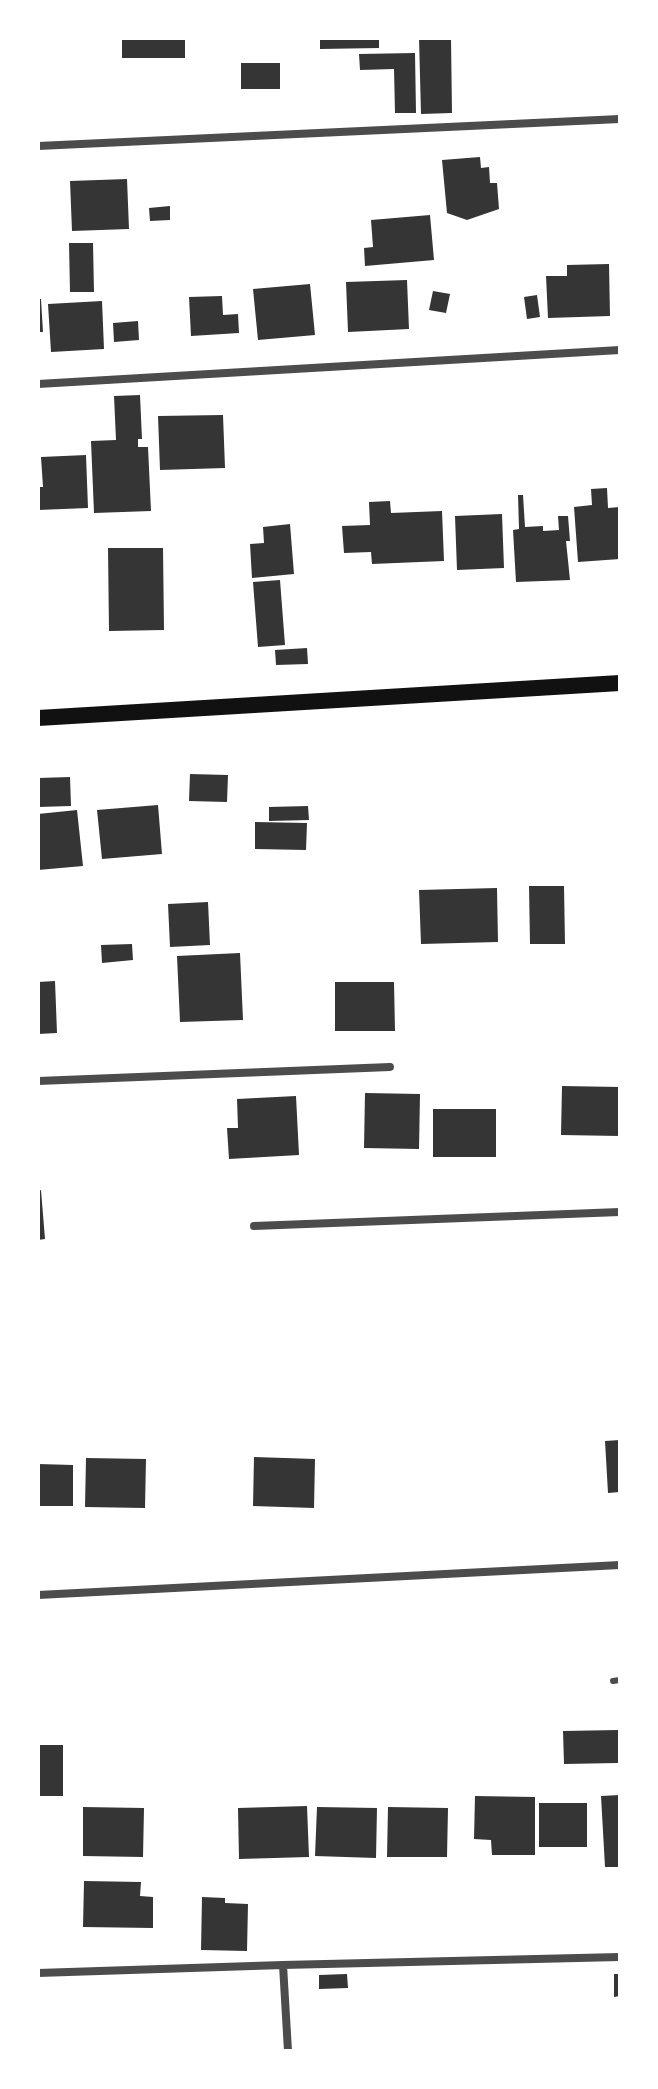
<!DOCTYPE html>
<html>
<head>
<meta charset="utf-8">
<style>
	body { margin:0 }
	#map { position:relative; width:658px; height:2089px; overflow:hidden; background:#fff; font-family:Raleway,sans-serif }
	canvas { display:block }
	.frame { position:absolute; inset:0; border:40px solid #fff; pointer-events:none }
</style>
</head>
<body>
<div id="map">
<canvas width="658" height="2089"></canvas>
<div class="frame"></div>
</div>
<script>
const context = document.querySelector('canvas').getContext('2d');
context.lineJoin = 'round';
function paint(path, color) {
  context.fillStyle = color;
  context.fill(path, 'evenodd');
}
function stroke(path, color, width, dash) {
  context.strokeStyle = color;
  context.lineWidth = width;
  context.lineCap = dash ? 'butt' : 'round';
  context.setLineDash(dash || []);
  context.stroke(path);
}
paint(new Path2D(`
	M122,38h63v20h-63z
	M320,38h59v10l-59,1z
	M419,38h32l1,75 -31,1z
	M415,53l1,60h-21l-1,-44 -34,1 -1,-16z
	M241,63h39v26h-39z
	M480,157l1,11 8,-1 1,16h7l2,26 -32,11 -20,-7 -5,-53z
	M127,179l2,50 -57,2 -2,-50z
	M170,206v14l-20,1 -1,-13z
	M430,215l4,45 -69,6 -1,-18 9,-1 -2,-27z
	M69,243h24l1,49h-24z
	M609,264l1,52 -62,2 -2,-42h21v-11z
	M407,280l2,49 -61,3 -2,-50z
	M310,284l5,51 -57,5 -5,-51z
	M433,291l17,3 -4,19 -17,-3z
	M537,295l3,22 -13,2 -3,-22z
	M222,296l1,19 15,-1 1,19 -48,3 -2,-39z
	M38,299h3l2,33h-5z
	M102,301l2,48 -53,3 -3,-48z
	M138,321l1,19 -25,2 -1,-19z
	M140,395l2,44h-4v8h10l3,64 -57,2 -3,-72 25,-1 -2,-44z
	M223,415l2,53 -65,2 -2,-54z
	M86,455l2,53 -50,2v-23h5l-2,-30z
	M607,488l1,20 12,-1v52l-42,3 -4,-55 18,-2 -1,-16z
	M518,495h5l2,32 18,-1v5l16,-1 -1,-14h10l2,25h-4l4,39 -54,2 -3,-52 6,-1z
	M390,501l1,12 51,-2 2,50 -72,3 -1,-12 -27,1 -2,-27 28,-1 -1,-23z
	M502,514l2,54 -47,2 -2,-54z
	M290,524l4,50 -42,4 -2,-34 14,-1 -1,-16z
	M108,548h55l1,82 -55,1z
	M280,580l5,65 -27,2 -5,-65z
	M307,648l1,16 -32,1 -1,-15z
	M190,774l38,1 -1,27 -38,-1z
	M70,777l1,29 -33,1v-29z
	M158,805l4,49 -60,5 -5,-49z
	M308,806l1,14 -40,1v-14z
	M77,810l6,56 -45,4v-56z
	M255,822l52,1 -1,27 -51,-1z
	M529,886h35l1,58h-35z
	M497,888l1,54 -77,2 -2,-54z
	M208,902l2,43 -40,2 -2,-43z
	M132,944l1,16 -31,3 -1,-18z
	M240,953l3,67 -63,2 -3,-66z
	M55,981l2,52 -19,1v-52z
	M335,982h59l1,49h-60z
	M562,1086l58,1v49l-59,-1z
	M365,1093l55,1 -1,55 -55,-1z
	M296,1096l3,59 -70,4 -2,-31h11l-1,-29z
	M433,1109h63v48h-63z
	M41,1190l4,49 -7,1v-49z
	M620,1440v52l-12,1 -3,-52z
	M254,1457l61,2 -1,49 -61,-2z
	M86,1458l60,1 -1,49 -60,-1z
	M38,1464l35,1v41h-35z
	M618,1730v33l-54,1 -1,-33z
	M38,1745h25v51h-25z
	M620,1795v72h-15l-4,-71z
	M475,1796l60,1v58h-43l-1,-15 -17,-1z
	M539,1803h48v44h-48z
	M307,1806l2,51 -70,2 -1,-51z
	M83,1807l61,1 -1,49 -60,-1z
	M317,1807l60,1 -1,50 -61,-2z
	M388,1807l60,1 -1,49h-60z
	M84,1881l57,1 -1,14 13,1v31l-70,-1z
	M202,1897l23,1v5l23,1 -1,47 -46,-1z
	M347,1974l1,14 -29,1v-14z
	M614,1974h6v22l-6,1z`), '#353535');
stroke(new Path2D(`
	M613,1681l7,-1`), '#4c4c4c', 6);
stroke(new Path2D(`
	M38,146l582,-27
	M38,384l582,-34
	M38,1081l352,-14
	M254,1226l366,-14
	M38,1595l582,-30
	M283,1965l337,-8
	M38,1973l245,-8 5,86`), '#4c4c4c', 8);
stroke(new Path2D(`
	M38,718l582,-35`), '#111', 16);
</script>
</body>
</html>
